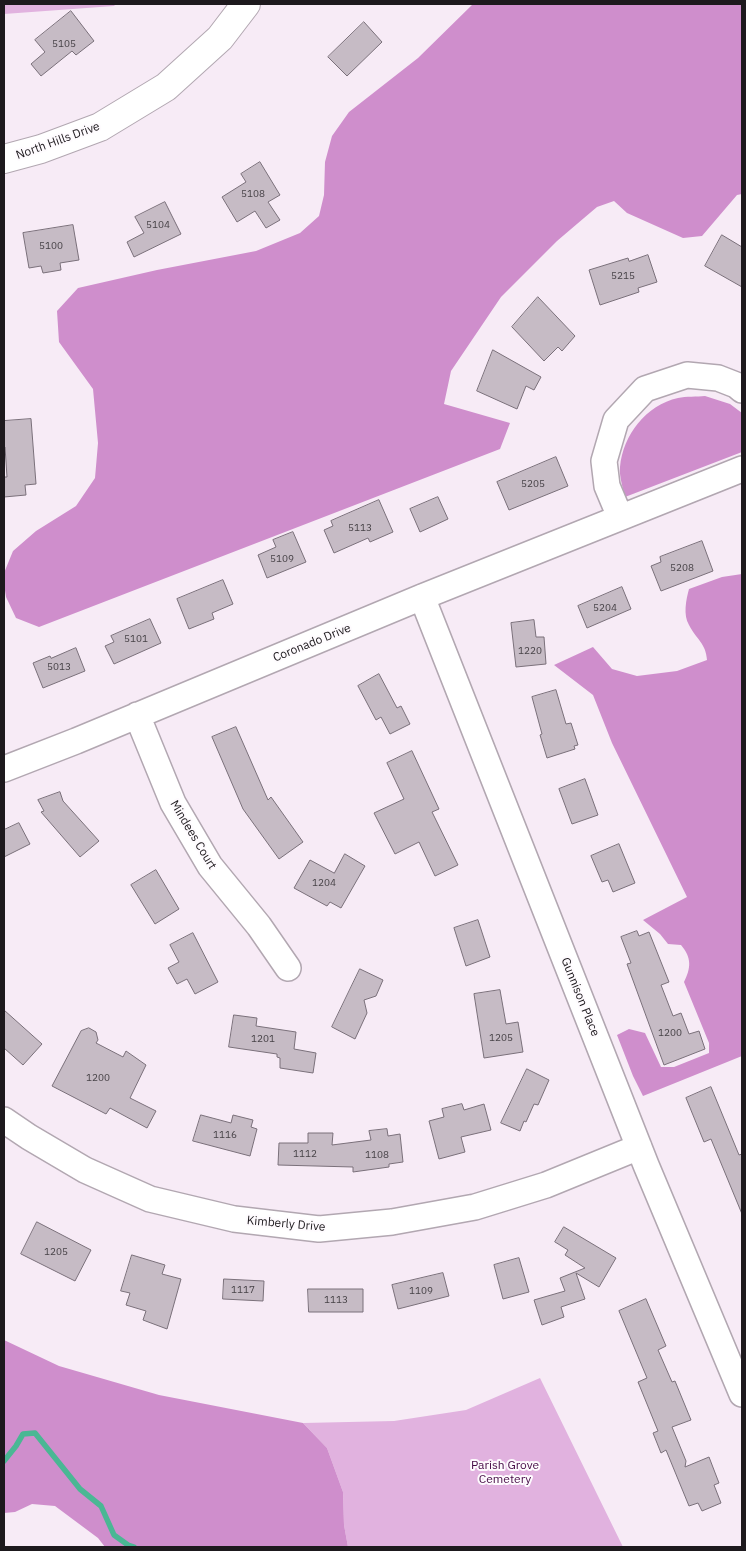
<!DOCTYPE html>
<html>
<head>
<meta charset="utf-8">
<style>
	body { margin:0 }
	#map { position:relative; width:746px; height:1551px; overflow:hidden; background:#f7ebf6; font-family:"IBM Plex Sans",sans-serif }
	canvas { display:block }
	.frame { position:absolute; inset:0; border:5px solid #1d191d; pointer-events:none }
</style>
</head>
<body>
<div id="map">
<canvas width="746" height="1551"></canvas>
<div class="frame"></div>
</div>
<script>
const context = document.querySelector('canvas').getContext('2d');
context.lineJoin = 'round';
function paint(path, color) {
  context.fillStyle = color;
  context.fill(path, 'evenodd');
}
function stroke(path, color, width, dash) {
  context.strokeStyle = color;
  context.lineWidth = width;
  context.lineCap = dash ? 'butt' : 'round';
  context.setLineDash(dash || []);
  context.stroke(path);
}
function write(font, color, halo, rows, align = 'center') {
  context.font = font + ' "IBM Plex Sans",sans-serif';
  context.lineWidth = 4;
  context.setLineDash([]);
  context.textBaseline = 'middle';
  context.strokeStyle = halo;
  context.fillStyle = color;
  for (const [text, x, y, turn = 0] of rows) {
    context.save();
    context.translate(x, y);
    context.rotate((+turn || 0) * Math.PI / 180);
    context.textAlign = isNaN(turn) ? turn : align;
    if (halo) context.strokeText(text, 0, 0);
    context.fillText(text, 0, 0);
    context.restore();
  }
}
paint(new Path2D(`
	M4,4h112l-2,2 -110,8z
	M540,1378l83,169h-275l-4,-22 -1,-33 -16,-44 -24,-25 91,-2 72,-11z`), '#e1b2df');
paint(new Path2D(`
	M473,4h269v190l-5,1 -35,41 -19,2 -56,-25 -13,-12 -17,6 -13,11 -27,23 -56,56 -50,74 -7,33 66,19 -10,26 -461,178 -23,-9 -10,-21 -2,-13v-11l9,-22 23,-20 40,-25 19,-28 3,-35 -5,-54 -34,-47 -2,-31 21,-23 79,-18 99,-19 44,-18 19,-17 5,-21 1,-33 7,-26 17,-24 69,-54z
	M705,396l25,8 12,9v39l-117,45c-2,-9 -6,-21 -5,-30 3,-32 26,-62 58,-69 8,-2 19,-1 27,-2z
	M742,574v482l-99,40 -10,-20 -16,-41 12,-6 16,4 16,34h13l35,-14v-10l-25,-61c7,-14 8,-24 -3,-37l-13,-1 -8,-10 -17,-14 44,-23 -75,-154 -19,-48 -39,-30 39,-18 19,22 25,7 40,-5 30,-11c-1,-17 -11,-21 -18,-35 -6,-10 -3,-25 0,-36l33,-12z
	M4,1340l55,26 100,29 144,28 24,25 16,44 1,33 4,22h-243l-7,-9 -43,-32 -23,-2 -17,8 -11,1z`), '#cf8ecc');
stroke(new Path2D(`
	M4,1461l12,-15 7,-12 12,-1 45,56 21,17 13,29 14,10 6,2`), '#4ab794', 5.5);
const building = new Path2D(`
	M71,11l23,30 -18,14 -4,-4 -31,25 -10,-12 14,-12 -10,-12z
	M364,22l18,20 -35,34 -19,-19z
	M260,162l20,33 -12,7 12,18 -14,8 -11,-17 -18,11 -15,-25 24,-15 -5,-8z
	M165,202l16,32 -47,23 -7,-15 17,-9 -9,-16z
	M73,225l6,35 -19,3 1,7 -18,3 -2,-7 -12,2 -6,-35z
	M722,235l20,12v40l-37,-21z
	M648,255l9,27 -19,6 1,4 -39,13 -11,-35 39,-12 1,3z
	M538,297l37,39 -13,15 -4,-4 -14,14 -32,-34z
	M493,350l48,27 -7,13 -8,-4 -9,23 -40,-18z
	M31,419l5,65 -11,1 1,10 -22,2v-20h3l-2,-30h-1v-26z
	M556,457l12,29 -59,24 -12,-28z
	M438,497l10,22 -28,13 -10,-23z
	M379,500l14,32 -23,10 -2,-4 -34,15 -10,-23 9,-4 -2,-5z
	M293,532l13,30 -39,16 -9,-23 18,-8 -3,-7z
	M702,541l11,30 -52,20 -10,-25 10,-4 -1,-5z
	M223,580l10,24 -21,9 2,6 -25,10 -12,-30z
	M622,587l9,22 -44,19 -9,-22z
	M150,619l11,24 -47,21 -9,-18 9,-4 -3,-6z
	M534,620l2,17h8l2,27 -30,3 -5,-44z
	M76,648l9,23 -42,17 -10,-25 17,-7 1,2z
	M379,674l18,34 4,-2 9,18 -20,10 -9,-17 -5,3 -18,-34z
	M556,690l10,34 5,-1 7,22 -4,1 1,3 -28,9 -7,-23 2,-1 -10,-37z
	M236,727l32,73 3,-3 32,45 -24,17 -36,-50 -31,-72z
	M412,751l27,58 -7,3 26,53 -23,11 -16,-34 -24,12 -21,-41 30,-14 -17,-36z
	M585,779l13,36 -26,9 -13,-35z
	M60,792l3,9 36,40 -19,16 -39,-45 3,-1 -6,-11z
	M19,823l11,21 -26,13v-27z
	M619,844l16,39 -22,9 -5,-12 -6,2 -11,-26z
	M345,854l20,12 -24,42 -11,-6 -3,4 -33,-18 16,-28 24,13z
	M156,870l23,39 -24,15 -24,-39z
	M478,920l12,37 -24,9 -12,-38z
	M637,931l2,5 10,-4 20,50 -8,3 12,31 8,-3 8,21 10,-3 6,18 -41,16 -37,-101 4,-1 -10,-26z
	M193,933l25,49 -23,12 -8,-15 -10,5 -9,-16 11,-6 -9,-17z
	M360,969l23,11 -7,16 -12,4 3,13 -12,26 -23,-12z
	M500,990l6,34 12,-2 5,30 -39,6 -10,-64z
	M4,1010l38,34 -19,21 -19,-17z
	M234,1015l23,3 -1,8 40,6 -2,17 22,4 -3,20 -33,-5v-10l-3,-1v-3l-48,-7z
	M89,1028l7,4 2,8 -2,3 27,14 3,-6 20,14 -16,33 26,13 -9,17 -37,-20 -4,6 -54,-28 29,-55z
	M527,1069l22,11 -11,25 -4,-1 -8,18 -2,-1 -4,10 -19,-8z
	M711,1087l28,68 3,-1v60l-31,-75 -7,3 -18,-44z
	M462,1104l2,6 20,-6 7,26 -30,7 4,15 -26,7 -10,-38 15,-4 -2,-8z
	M201,1115l30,8 2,-8 20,5 -2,7 6,2 -7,27 -57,-15z
	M387,1129l1,7 12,-2 3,28 -14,2v3l-36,5v-5l-75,-2 1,-22h29v-10h25l-1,12 39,-5 -2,-9z
	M37,1222l54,28 -16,31 -54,-27z
	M564,1227l52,31 -17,29 -23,-14 9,26 -24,8 3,10 -22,8 -8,-25 31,-9 -5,-13 25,-10 -20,-13 3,-5 -13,-8z
	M132,1255l33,10 -3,9 19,5 -14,50 -24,-9 3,-9 -20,-6 4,-12 -9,-2z
	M519,1258l10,34 -26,7 -9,-34z
	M443,1273l6,23 -51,13 -6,-24z
	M224,1279l40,2 -1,20 -40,-2z
	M308,1289h55v23h-54z
	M646,1299l20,47 -8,4 14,32 3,-1 16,39 -19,7 14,34 -1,6 24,-10 10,26 -5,2 7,18 -19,8 -4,-8 -9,3 -23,-56 -5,3 -8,-20 5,-2 -20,-49 9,-4 -28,-67z`);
paint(building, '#c6bbc5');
stroke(building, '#7a707a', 1);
const minor = new Path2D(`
	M620,517l-13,-31 -3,-25 12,-41 29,-31 42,-14 31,3 18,7 6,5
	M422,597l224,568 96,229
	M137,715l36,88 37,63 49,60 29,42
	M4,769l72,-28 346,-144 320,-128
	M4,1120l25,17 56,33 65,29 84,20 85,10 73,-7 83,-15 71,-22 93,-38`);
const major = new Path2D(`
	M4,159l37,-10 59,-22 66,-40 54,-49 26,-34`);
stroke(minor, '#b2a7b1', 28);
stroke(major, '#b2a7b1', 30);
stroke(minor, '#fff', 25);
stroke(major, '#fff', 28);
write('10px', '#474247', null, [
	["5105",64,44],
	["5108",253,194],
	["5104",158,225],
	["5100",51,246],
	["5215",623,276],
	["5205",533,484],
	["5113",360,528],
	["5109",282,559],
	["5208",682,568],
	["5204",605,608],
	["5101",136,639],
	["1220",530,651],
	["5013",59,667],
	["1204",324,883],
	["1200",670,1033],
	["1205",501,1038],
	["1201",263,1039],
	["1200",98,1078],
	["1116",225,1135],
	["1112",305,1154],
	["1108",377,1155],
	["1205",56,1252],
	["1117",243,1290],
	["1109",421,1291],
	["1113",336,1300]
]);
write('12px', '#1d191d', '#fefbfe', [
	["North Hills Drive",58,141,-20],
	["Coronado Drive",312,643,-22],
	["Mindees Court",193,835,59],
	["Gunnison Place",580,997,68],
	["Kimberly Drive",286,1224,5]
]);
write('12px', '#450a45', '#fefbfe', [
	["Parish Grove",505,1466],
	["Cemetery",505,1480]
]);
</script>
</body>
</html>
